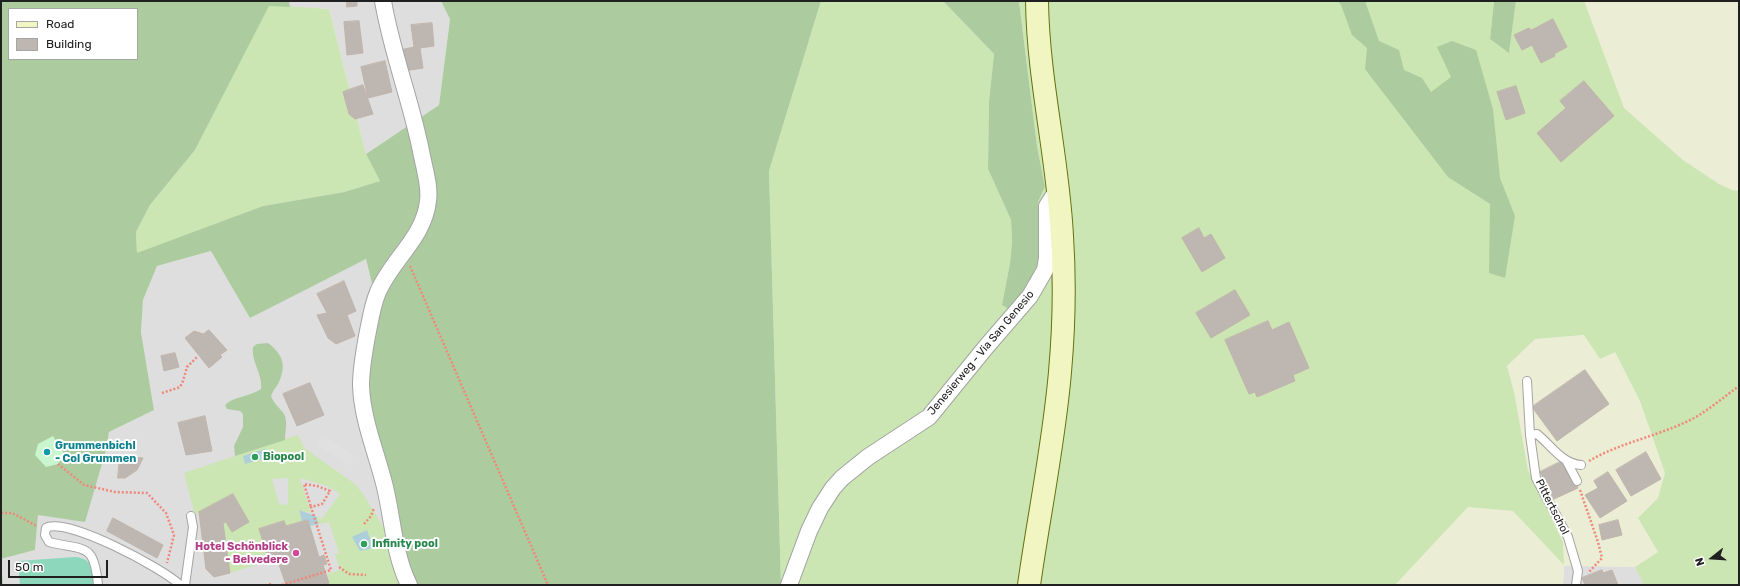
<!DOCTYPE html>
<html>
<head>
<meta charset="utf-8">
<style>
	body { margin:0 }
	#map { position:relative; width:1740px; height:586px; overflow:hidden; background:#f0eee8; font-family:Rubik,sans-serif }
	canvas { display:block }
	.frame { position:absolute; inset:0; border:2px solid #202020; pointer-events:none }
	.legend { position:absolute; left:8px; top:8px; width:130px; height:52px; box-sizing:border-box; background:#fff; border:1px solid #a6a6a6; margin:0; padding:5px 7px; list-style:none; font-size:12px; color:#202020 }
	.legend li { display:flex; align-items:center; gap:8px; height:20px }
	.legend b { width:20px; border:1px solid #a6a6a6 }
	.north { position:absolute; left:1692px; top:538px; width:40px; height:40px; -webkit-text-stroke:3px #fff; paint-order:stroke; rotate:253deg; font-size:11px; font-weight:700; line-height:16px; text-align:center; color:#202020 }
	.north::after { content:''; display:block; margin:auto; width:14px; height:18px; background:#202020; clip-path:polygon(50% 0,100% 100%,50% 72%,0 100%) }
	.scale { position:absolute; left:8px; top:560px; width:100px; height:18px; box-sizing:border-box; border:2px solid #202020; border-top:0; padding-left:5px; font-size:12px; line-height:14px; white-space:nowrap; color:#202020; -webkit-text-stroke:3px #fff; paint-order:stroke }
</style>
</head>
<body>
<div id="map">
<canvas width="1740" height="586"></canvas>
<div class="frame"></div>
<ul class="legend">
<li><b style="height:5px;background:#f1f5c1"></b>Road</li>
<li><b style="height:11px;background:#bdb6b1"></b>Building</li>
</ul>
<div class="north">N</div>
<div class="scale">50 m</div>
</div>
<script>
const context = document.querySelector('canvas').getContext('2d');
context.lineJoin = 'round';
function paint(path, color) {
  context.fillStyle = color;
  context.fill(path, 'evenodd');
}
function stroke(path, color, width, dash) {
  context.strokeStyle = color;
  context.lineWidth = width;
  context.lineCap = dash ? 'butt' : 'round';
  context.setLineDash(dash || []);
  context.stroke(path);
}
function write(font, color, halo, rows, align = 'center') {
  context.font = font + ' Rubik,sans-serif';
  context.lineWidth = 4;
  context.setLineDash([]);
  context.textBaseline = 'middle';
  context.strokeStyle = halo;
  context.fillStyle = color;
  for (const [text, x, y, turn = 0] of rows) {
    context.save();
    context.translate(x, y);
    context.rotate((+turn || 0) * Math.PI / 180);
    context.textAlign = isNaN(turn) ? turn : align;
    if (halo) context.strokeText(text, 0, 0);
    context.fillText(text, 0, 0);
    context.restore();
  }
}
paint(new Path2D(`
	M289,1h152l9,17 -11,87 -73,49 -37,-145 -39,-2z
	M211,251l109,30 46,-22 11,45 37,281h-411l-2,-26 34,-9 3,-35 68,-65 3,-18 45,-22 -13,-78 2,-32 14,-34z
	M1564,565l71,2 10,18h-82z`), '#dedede');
paint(new Path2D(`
	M1516,1h223v190l-7,-1 -13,-6 -36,-24 -49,-43 -126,-65z
	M1585,335l15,24 15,-7 25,49 25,72 -7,25 -20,20 20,34 -23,15 -71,-1 -1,19h-168l73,-78 45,4 51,54 -1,-23 -35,-72 -14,-78 -7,-26 28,-27z`), '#ebedd5');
paint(new Path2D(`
	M821,1h122l51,53 -5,47 -1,68 23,51 1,22 -2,21 -8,42 38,-49 -2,-54 7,-15 -8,-41 -18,-145h475l-4,38 19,13 7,-51h68l40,107 59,52 36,24 13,6 7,1v394h-95l-9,-18 23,-15 -20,-34 20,-20 7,-25 -25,-72 -25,-49 -15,7 -16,-24 -49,4 -28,27 7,26 14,78 35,72 1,23 -51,-54 -45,-4 -73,78h-614l-12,-414z
	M269,5l60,4 37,145 14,27 -36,11 -81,14 -126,48 -1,-22 14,-27 45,-55z
	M298,435l6,13 51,36 8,10 25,41 17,50h-79l3,-2 -2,-9 13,-4 -5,-16 4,-1 -10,-31 -10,2 -3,-8 6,3 18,-25 -13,-8 -27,-8 11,35 -12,-2 3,10 -16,5 -2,-5 -25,8 10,32 -39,12 -7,-50 3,-1 6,10 17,-10 -16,-28 -38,21 -11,-42zM288,478v27l-9,-1 -7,-25z`), '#cbe6b2');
paint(new Path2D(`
	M1,1h288l1,6 -21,-1 -74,144 -45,55 -14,27 1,21 126,-47 81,-14 36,-11 -14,-27 73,-49 11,-86 -9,-18h380l-52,170 12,414h-367l-9,-16 -40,-187 12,-78 -11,-45 -116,59 -39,-67 -54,15 -14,34 -2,32 13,78 -45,22 -3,18 -21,72 -47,-7 -3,35 -34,9 2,26h-2zM9,9h128v50h-128z
	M943,1h76l18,145 8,41 -7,15 2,54 -2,14 -27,40 -9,-5 8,-42 2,-21 -1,-22 -23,-51 1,-68 5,-47z
	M1338,1h27l14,40 20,9 5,20 18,8 9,14 20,-15 -14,-30 15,-6 24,9 17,59 7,69 15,38 -10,62 -16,-5 1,-69 -42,-27 -83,-108 2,-21 -15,-13 -11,-30z
	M1494,1h22l-7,52 -19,-14z
	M268,343c14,11 19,21 11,39 -3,6 -6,8 -8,14 3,8 9,12 13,18 4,7 1,18 1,26l-50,16 -1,-10 9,-19v-13l-3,-3 -13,-2 -2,-4c9,-9 25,-8 36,-16 2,-15 -10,-27 -8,-42l4,-3z`), '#accca0');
paint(new Path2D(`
	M53,436l11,18 -6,10 -12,3 -11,-12 3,-11z`), '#c9f6ce');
paint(new Path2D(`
	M75,557c18,1 17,13 19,28h-74l-2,-24z`), '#8dd8bc');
paint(new Path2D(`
	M322,435l29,18 3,6 -4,7 -34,-22z`), '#e0e0e0');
paint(new Path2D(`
	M265,449l3,8 -23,7 -2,-8z
	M299,510l17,6 3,8 -9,2 -2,-6 -6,1z
	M367,530l6,18 -13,3 -8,-14z`), '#accfda');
const building = new Path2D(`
	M347,1h10v5l-10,1z
	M1553,19l14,28 -13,7 1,2 -14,7 -9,-18 -10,5 -8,-15 15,-7 2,2z
	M359,21l4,32 -16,2 -3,-33z
	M432,23l2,23 -14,2 3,20 -19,3 -4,-21 14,-3 -3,-22z
	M385,61l7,31 -24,6 -7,-31z
	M1584,81l30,35 -53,46 -24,-29 29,-25 -6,-7z
	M363,85l10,29 -18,5 -6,-5 -6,-22z
	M1516,86l9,27 -19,7 -9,-28z
	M1199,228l5,10 7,-4 14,24 -23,14 -20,-34z
	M344,281l12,30 -9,4 8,21 -19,8 -8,-6 -11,-23 10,-2 -10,-19z
	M1235,290l15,25 -39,23 -15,-25z
	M1268,321l4,9 17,-8 20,46 -16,7 2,6 -38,16 -2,-5 -6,2 -24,-54z
	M209,330l18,20 -7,5 2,2 -13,11 -24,-30 9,-7 9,3z
	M175,353l4,14 -15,4 -3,-15z
	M1585,370l24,34 -52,37 -25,-34z
	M310,383l14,32 -27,11 -14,-32z
	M205,416l7,35 -26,4 -8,-32z
	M1646,452l15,27 -30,17 -15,-26z
	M120,456l23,2 -6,12 -12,8h-7z
	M1564,460l14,28 -24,11 -14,-27z
	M1608,472l19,29 -27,17 -15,-23 13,-7 -4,-7z
	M233,494l16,28 -17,10 -6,-10 -3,1 7,50 -16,4 -8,-8 -7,-57z
	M113,518l50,27 -6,13 -50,-27z
	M308,520l11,37 5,-2 3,9 -4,1 6,18 -3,2h-40l-12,-35 5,-1 -6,-19z
	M1618,520l4,15 -20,5 -3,-15z
	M284,521l2,5 -13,4 6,19 -5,1 3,9 -8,2 -10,-32z
	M1602,570l1,3 9,-3 6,15h-33l-3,-7z`);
paint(building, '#bdb6b1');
stroke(building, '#c1b5ab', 1);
const lane = new Path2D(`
	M1527,381l3,54 6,43 32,59 10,34 -2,14
	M1530,435l7,-1c15,12 24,29 44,31
	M1567,462l10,19
	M98,585c-4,-43 -13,-34 -49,-43l-4,-7 1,-7c20,-12 118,41 134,57
	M185,585l8,-58 -2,-11`);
const street = new Path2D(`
	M383,1c9,53 29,102 39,155 3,15 8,30 6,45 -4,37 -36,58 -50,91 -6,14 -8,30 -11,44 -3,17 -6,33 -6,49 1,35 16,69 24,102 8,34 9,67 24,98
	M789,585l20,-54 11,-23 13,-20 9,-10 26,-21 61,-40 57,-70 44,-51 15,-26 2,-12v-52l11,-17`);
const secondary = new Path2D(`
	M1029,585c10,-71 25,-142 31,-213 4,-45 5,-91 2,-136 -4,-79 -24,-156 -25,-235`);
stroke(lane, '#a4a4a4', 10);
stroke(street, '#a4a4a4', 18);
stroke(secondary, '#64710e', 24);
stroke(new Path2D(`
	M410,266l138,319
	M162,393l18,-6 3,-6 4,-14 11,-11
	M1589,461c32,-19 71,-25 105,-43 16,-9 30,-21 45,-32
	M58,464l26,21 31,7 32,1 19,20 8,22 -7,28
	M1580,490l18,52 4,16 -14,15
	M1,513h11l25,13
	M364,524l7,-8 3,-8
	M339,567l10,7 17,1
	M269,584l3,1
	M282,585l49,-15 -20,-63 11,-3 8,-13 -13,-5 -13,-2 7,23`), '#ef887a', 2.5, [2, 2]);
stroke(lane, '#fff', 8);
stroke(street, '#fff', 16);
stroke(secondary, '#f1f5c1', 22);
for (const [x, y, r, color] of [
	[47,452,4,"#0f9aa8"],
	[255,457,4,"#2e9e5b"],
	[364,544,4,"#2e9e5b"],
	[296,553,4,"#d1479c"]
]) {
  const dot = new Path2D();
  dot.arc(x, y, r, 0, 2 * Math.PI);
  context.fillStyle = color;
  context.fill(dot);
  stroke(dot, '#fff', 1.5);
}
write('11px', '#202020', '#fff', [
	["Jenesierweg - Via San Genesio",981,353,-50],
	["Pittertschol",1552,507,63]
]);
write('bold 11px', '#0d838f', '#fff', [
	["Grummenbichl",55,446],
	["- Col Grummen",55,459]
], 'left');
write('bold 11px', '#27864d', '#fff', [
	["Biopool",263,457],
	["Infinity pool",372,544]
], 'left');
write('bold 11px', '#b23c85', '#fff', [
	["Hotel Schönblick",288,547],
	["- Belvedere",288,560]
], 'right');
</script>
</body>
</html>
